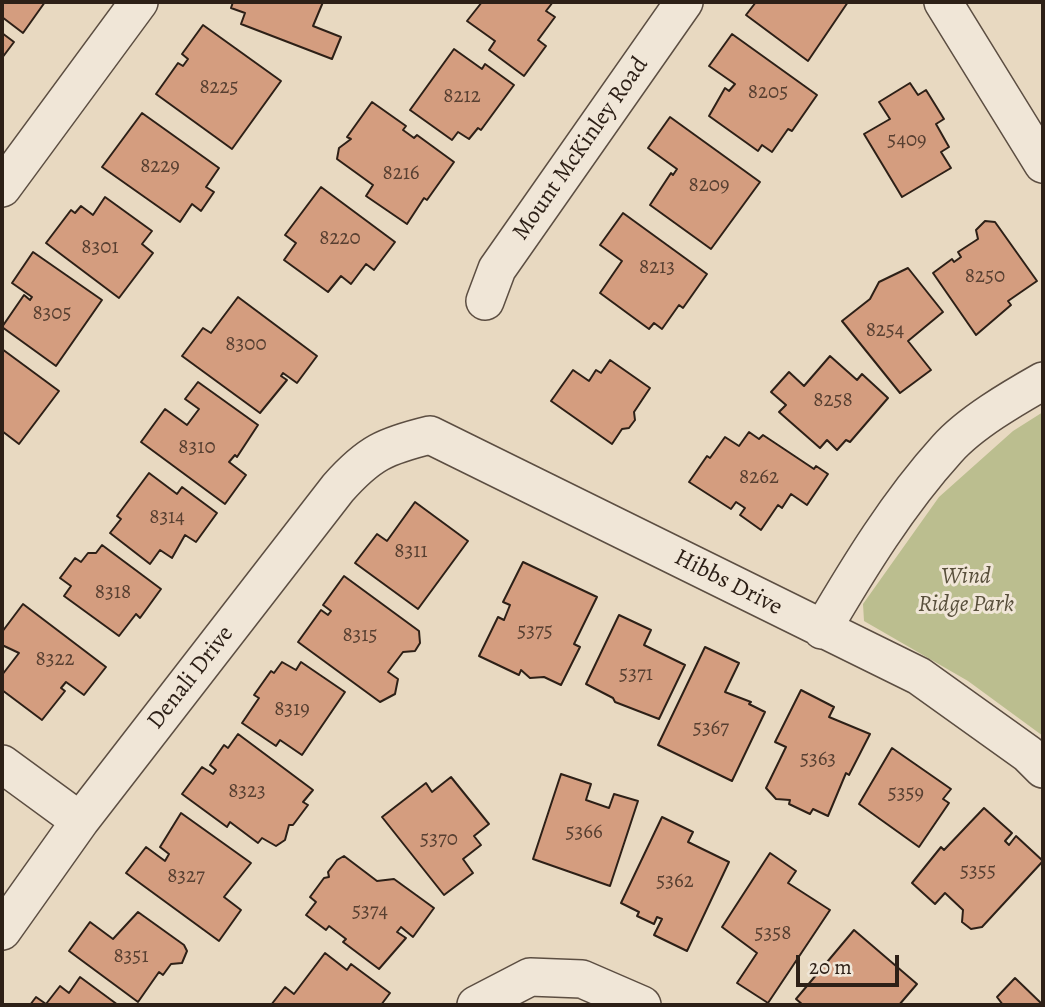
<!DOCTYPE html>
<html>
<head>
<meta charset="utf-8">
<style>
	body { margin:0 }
	#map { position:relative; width:1045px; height:1007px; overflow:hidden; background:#e8d9c1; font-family:Alegreya,serif }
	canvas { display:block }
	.frame { position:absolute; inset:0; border:4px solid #2d2017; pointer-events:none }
	.scale { position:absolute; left:796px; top:955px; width:103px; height:32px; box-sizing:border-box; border:4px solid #2d2017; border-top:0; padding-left:9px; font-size:21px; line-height:24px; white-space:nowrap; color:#2d2017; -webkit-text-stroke:5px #f0e6d7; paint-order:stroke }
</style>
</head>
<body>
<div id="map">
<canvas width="1045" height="1007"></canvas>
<div class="frame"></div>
<div class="scale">20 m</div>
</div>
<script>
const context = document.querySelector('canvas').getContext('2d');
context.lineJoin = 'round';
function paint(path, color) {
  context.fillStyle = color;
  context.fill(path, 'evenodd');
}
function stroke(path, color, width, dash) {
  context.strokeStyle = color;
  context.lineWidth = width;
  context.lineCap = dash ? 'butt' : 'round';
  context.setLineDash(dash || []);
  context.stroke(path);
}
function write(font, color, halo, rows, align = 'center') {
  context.font = font + ' Alegreya,serif';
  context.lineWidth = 6;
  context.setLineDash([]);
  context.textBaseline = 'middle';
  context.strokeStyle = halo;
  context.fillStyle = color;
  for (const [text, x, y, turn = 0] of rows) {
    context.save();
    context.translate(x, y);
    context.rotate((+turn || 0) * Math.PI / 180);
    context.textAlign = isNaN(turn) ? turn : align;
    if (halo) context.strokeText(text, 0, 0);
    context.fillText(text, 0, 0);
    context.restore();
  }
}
paint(new Path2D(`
	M1043,412v324l-75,-55 -104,-60 -1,-17 76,-107 74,-66z`), '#bbbe8f');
const building = new Path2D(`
	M2,2h43l-22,31 -21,-16z
	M233,2h90l-10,24 28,11 -9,22 -91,-35 4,-11 -14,-5z
	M482,2h71l-7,9 9,6 -17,23 8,6 -22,30 -35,-26 6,-9 -28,-20z
	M756,2h92l-40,59 -62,-46z
	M203,25l78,56 -49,68 -76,-55 22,-31 5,3 5,-7 -6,-5z
	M2,33l12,9 -12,16z
	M732,34l85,61 -25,36 -4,-2 -16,23 -10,-7 -4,6 -49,-35 16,-28 4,3 6,-7 -26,-18z
	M454,49l28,20 3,-5 29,21 -33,45 -3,-2 -9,11 -11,-7 -6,8 -42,-30z
	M910,83l8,12 8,-5 18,29 -8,5 13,23 -8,5 10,16 -49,29 -38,-63 26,-15 -11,-17z
	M372,102l34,24 -3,4 11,8 3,-3 37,27 -27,38 -3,-2 -17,26 -41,-28 7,-11 -36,-26 2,-11 12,-9 -4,-2z
	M142,113l77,55 -13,19 8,5 -13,19 -9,-7 -12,18 -78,-55z
	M670,117l90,65 -49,67 -61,-44 21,-32 2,2 4,-6 -29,-21z
	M321,187l74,55 -21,28 -8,-6 -15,20 -10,-8 -13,16 -44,-32 12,-17 -11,-8z
	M105,197l47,34 -10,13 11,9 -34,45 -73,-55 25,-33 4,3 6,-7 12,9z
	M623,213l84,61 -24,34 -4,-3 -17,24 -8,-6 -5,6 -49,-36 22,-32 -22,-16z
	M985,221l10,1 42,59 -29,20 3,4 -35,30 -43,-62 19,-14 2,3 7,-5 -3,-5 20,-13 -2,-9z
	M33,252l69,48 -46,66 -54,-39 22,-32 6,5 2,-3 -20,-14z
	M908,268l35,44 -35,29 23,29 -31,23 -58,-72 28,-22 9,-17z
	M238,297l79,59 -20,27 -14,-10 -2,3 6,4 -27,33 -78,-57 21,-28 8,5z
	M2,349l57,42 -40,53 -17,-13z
	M830,356l27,24 5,-6 26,24 -38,44 -4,-2 -9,10 -10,-10 -7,8 -41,-36 7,-7 -15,-13 18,-20 15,14z
	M610,360l40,28 -16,24 1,8 -6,8 -7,1 -10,15 -61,-43 22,-31 16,11 7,-11 5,3z
	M198,382l60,43 -21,32 -2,-2 -6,7 17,13 -21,29 -84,-62 24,-33 22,16 12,-16 -14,-10z
	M749,432l10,7 4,-4 51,34 2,-3 12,8 -21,31 -16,-11 -9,14 -4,-3 -17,25 -21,-15 5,-7 -9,-6 -5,7 -42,-27 18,-26 3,2 15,-21 14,9z
	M149,473l28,21 5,-7 35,26 -21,29 -11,-7 -13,23 -12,-8 -10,14 -40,-31 11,-14 -4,-3z
	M415,502l53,39 -50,68 -63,-46 22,-29 10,7z
	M102,545l59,44 -21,29 -4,-4 -17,22 -55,-40 7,-10 -11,-8 15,-20 6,4 7,-9h8z
	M523,562l74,35 -23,47 6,3 -19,38 -17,-8 -14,1 -9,-8 -2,5 -40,-19 19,-39 6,3 6,-15 -7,-3z
	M344,576l75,55 1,12 -5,8 -12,1 -15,20 10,7 -3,15 -15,8 -82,-60 23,-32 7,5 3,-4 -8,-6z
	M23,604l83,63 -22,28 -18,-13 -5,6 4,3 -23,29 -40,-30v-15l17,-22 -17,-8v-13z
	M619,615l32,15 -7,15 41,20 -26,54 -44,-17 -2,-4 -27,-14z
	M705,647l34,16 -14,29 26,10 -2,2 16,8 -33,69 -74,-36z
	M282,662l14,8 5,-8 44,30 -43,63 -22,-15 -4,6 -34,-23 17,-25 -5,-3 17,-24 3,2z
	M801,690l33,17 -5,10 41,17 -21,41 -3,-2 -18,43 -15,-7 -3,5 -21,-10 1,-4 -14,-1 -10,-11 20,-41 -11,-5z
	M238,734l75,56 -10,12 5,3 -15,20h-4l-4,15 -9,6 -14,-8 -4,5 -28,-21 -3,5 -45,-33 20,-27 11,7 3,-4 -6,-5 14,-20 4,3z
	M892,748l59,41 -8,10 6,4 -30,44 -60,-43z
	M561,774l30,10 -5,16 23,8 5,-14 24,7 -28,85 -77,-27z
	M451,777l38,47 -15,12 7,9 -18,14 10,14 -29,22 -62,-78 44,-34 6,9z
	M984,808l28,25 -7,8 4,4 7,-9 27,25 -61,66 -11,2 -9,-7 1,-12 -18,-17 -10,11 -23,-21 29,-36 3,3z
	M181,813l70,50 -27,34 17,13 -22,31 -93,-68 20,-26 19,14 4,-7 -9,-7z
	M662,817l31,15 -5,10 41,20 -42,89 -33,-16 8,-16 -5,-2 -3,7 -17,-8 2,-4 -18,-9z
	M770,853l26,18 -8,12 42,27 -62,93 -31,-20 20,-30 -35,-26z
	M344,856l33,25 17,-2 40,29 -21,29 -12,-10 -4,5 9,6 -27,31 -36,-27 3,-3 -17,-13 -3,4 -20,-15 10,-13 -6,-5 14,-19 5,-1 -1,-5 9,-12z
	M138,912l46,33 3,6 -5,12 -11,1 -8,11 -4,-3 -21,30 -69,-51 21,-29 23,17z
	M854,930l63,54 -18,21h-96l-7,-6z
	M325,953l22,17 4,-6 39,29 -9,12h-110l14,-18 9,7z
	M80,977l38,28h-88l6,-8 10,7 14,-18 9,7z
	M1015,978l28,27h-40l-6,-8z`);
paint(building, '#d49d7f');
stroke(building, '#2d2017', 2);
const minor = new Path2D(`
	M943,2l100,162
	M2,188l137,-186
	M485,301l12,-32 187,-267
	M822,630c37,-63 76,-127 125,-181 23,-26 66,-51 96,-68
	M2,764l78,57
	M2,931l78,-110 258,-333c31,-35 47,-42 92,-53l489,241 109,78 15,15
	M476,1005l54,-28 52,2 60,26`);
stroke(minor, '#5c4e42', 40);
stroke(minor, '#f0e6d7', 37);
write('21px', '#573f31', null, [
	["8225",219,88],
	["8205",768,93],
	["8212",462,97],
	["5409",907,141],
	["8229",160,167],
	["8216",401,174],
	["8209",709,186],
	["8220",340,239],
	["8301",100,248],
	["8213",657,268],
	["8250",985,277],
	["8305",52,314],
	["8254",885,331],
	["8300",246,345],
	["8258",833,401],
	["8310",197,448],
	["8262",759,478],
	["8314",167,518],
	["8311",411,552],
	["8318",113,593],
	["5375",535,632],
	["8315",360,636],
	["8322",55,660],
	["5371",636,675],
	["8319",292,710],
	["5367",711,729],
	["5363",818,760],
	["8323",247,792],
	["5359",906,794],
	["5366",584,833],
	["5370",439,840],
	["5355",978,872],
	["8327",186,877],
	["5362",675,882],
	["5374",370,912],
	["5358",773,934],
	["8351",131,957]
]);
write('24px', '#2d2017', '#f0e6d7', [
	["Mount McKinley Road",581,149,-55],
	["Hibbs Drive",728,583,27],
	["Denali Drive",191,678,-52]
]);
write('italic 24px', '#584f3b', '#f0e6d7', [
	["Wind",966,577],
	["Ridge Park",966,605]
]);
</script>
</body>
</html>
